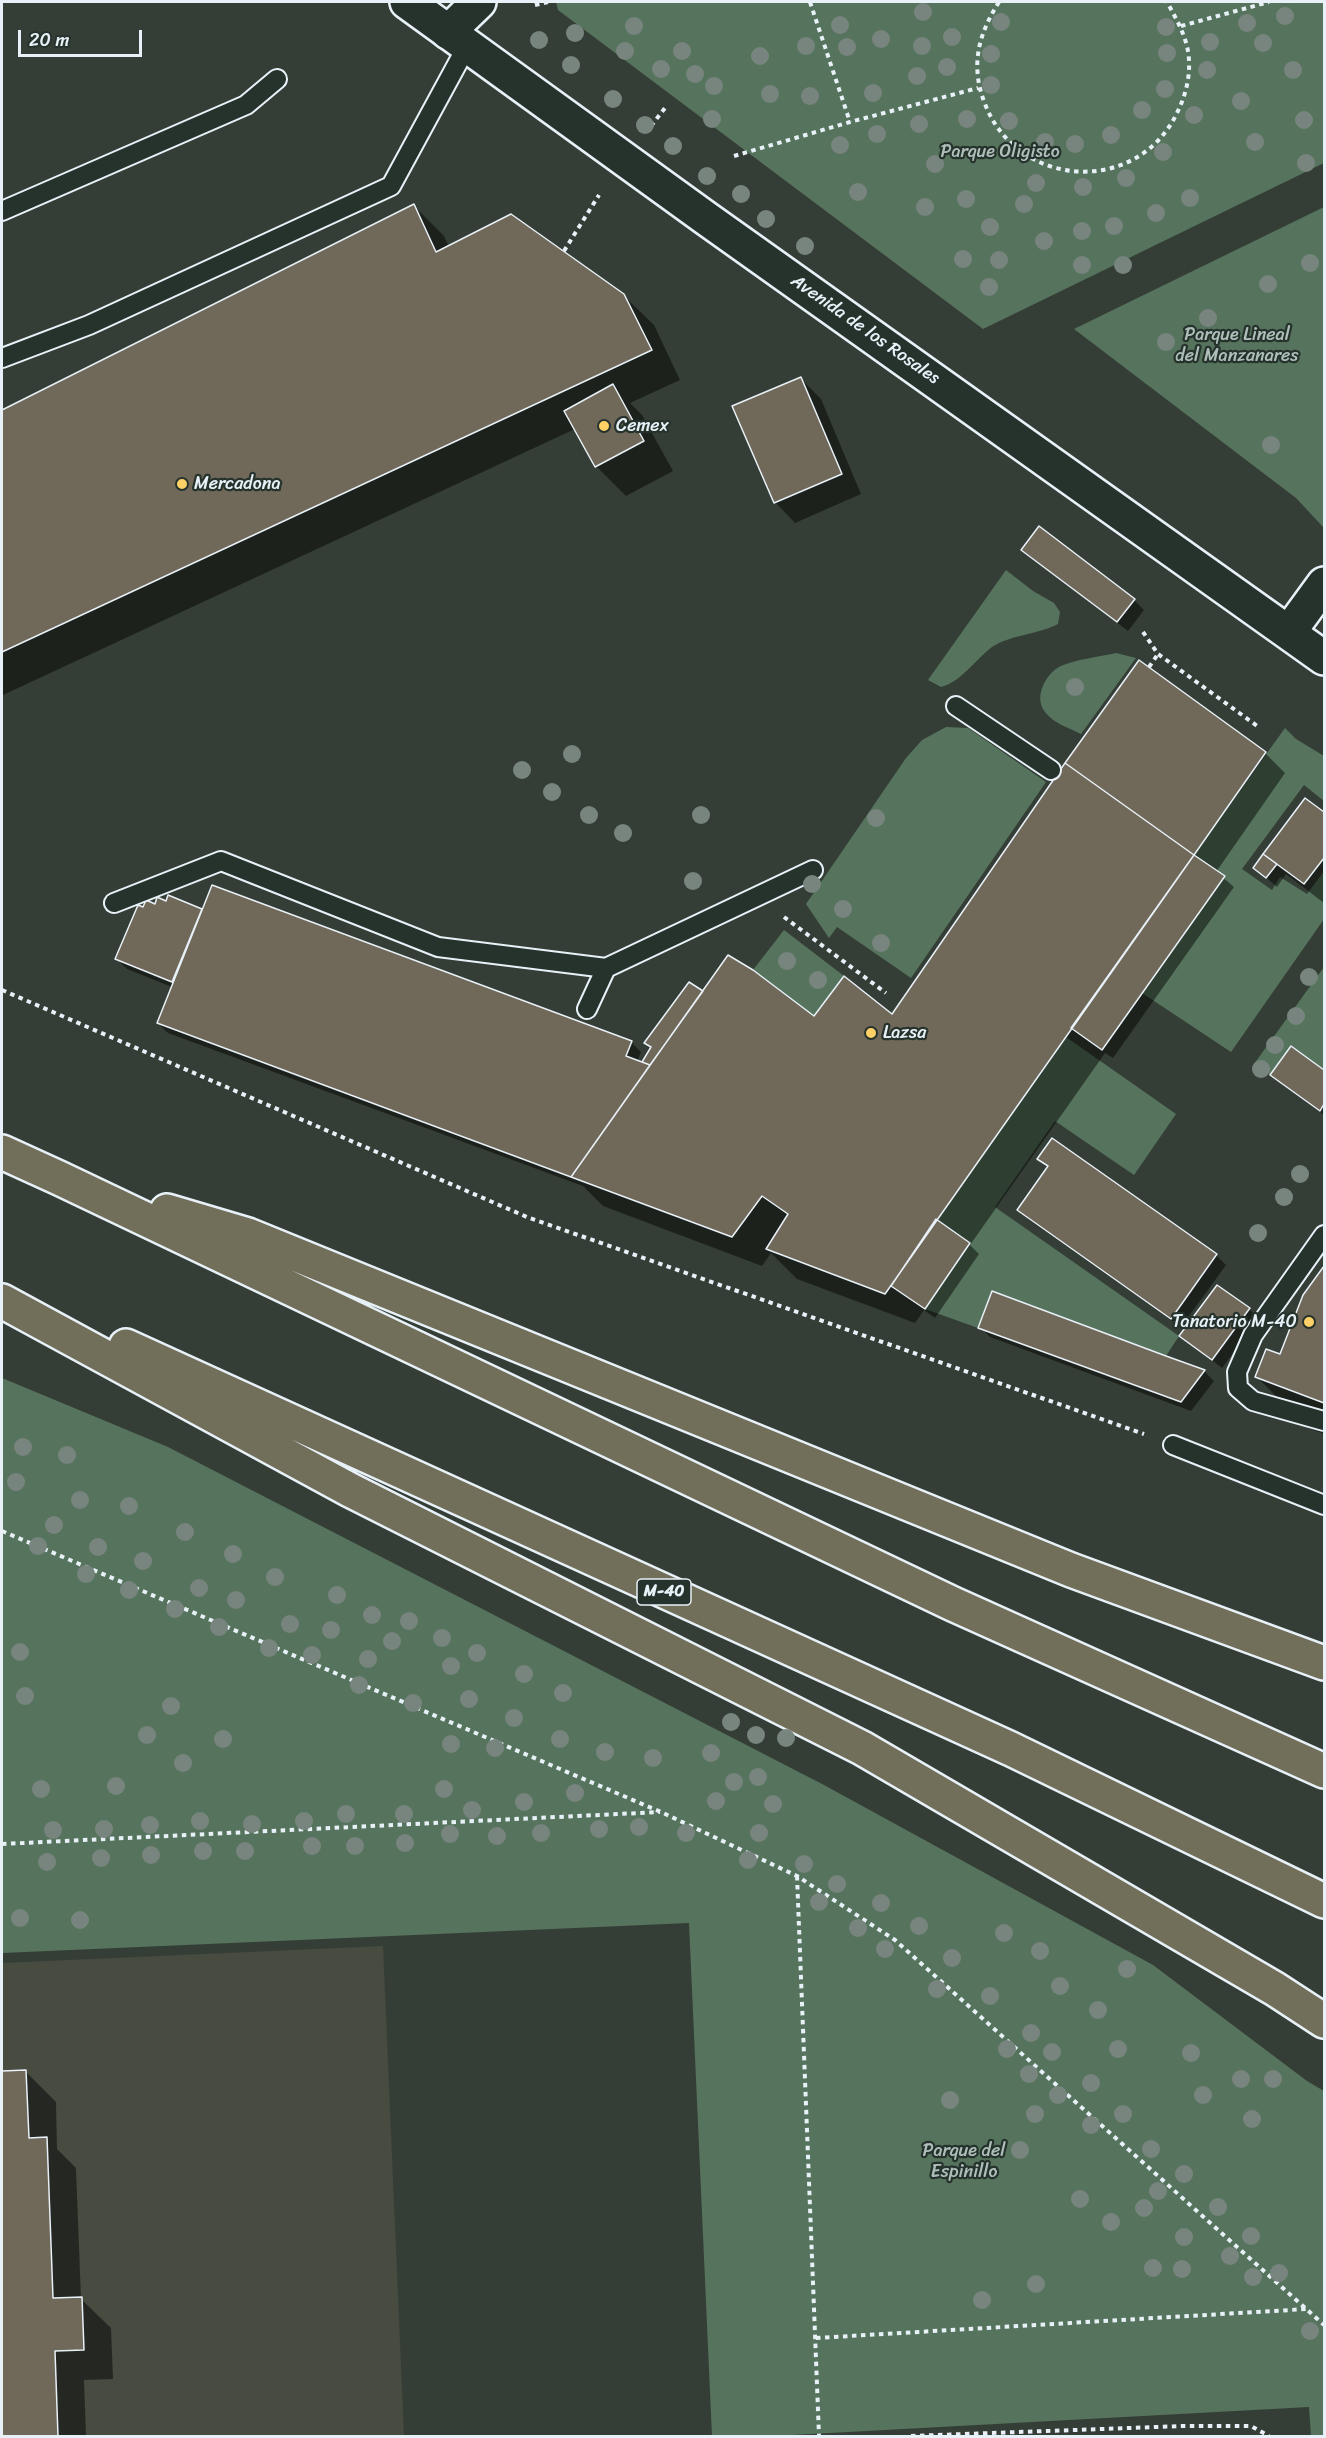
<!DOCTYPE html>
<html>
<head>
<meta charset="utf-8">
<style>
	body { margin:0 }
	#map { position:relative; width:1326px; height:2438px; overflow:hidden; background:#353e36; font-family:Sriracha,sans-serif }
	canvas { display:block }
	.frame { position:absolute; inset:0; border:3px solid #e8f1f8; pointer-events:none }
	.scale { position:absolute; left:18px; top:30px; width:124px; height:27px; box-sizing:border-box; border:3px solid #e8f1f8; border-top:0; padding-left:8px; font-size:18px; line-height:21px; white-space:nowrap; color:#e8f1f8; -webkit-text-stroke:4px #26332d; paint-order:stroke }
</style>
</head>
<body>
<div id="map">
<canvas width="1326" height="2438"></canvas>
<div class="frame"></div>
<div class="scale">20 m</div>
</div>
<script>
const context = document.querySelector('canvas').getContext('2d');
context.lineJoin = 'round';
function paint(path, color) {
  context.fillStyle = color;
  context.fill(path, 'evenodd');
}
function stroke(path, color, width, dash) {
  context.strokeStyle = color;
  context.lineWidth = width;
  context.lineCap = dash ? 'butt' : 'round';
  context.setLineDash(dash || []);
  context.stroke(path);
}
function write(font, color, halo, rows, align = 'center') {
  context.font = font + ' Sriracha,sans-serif';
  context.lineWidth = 4.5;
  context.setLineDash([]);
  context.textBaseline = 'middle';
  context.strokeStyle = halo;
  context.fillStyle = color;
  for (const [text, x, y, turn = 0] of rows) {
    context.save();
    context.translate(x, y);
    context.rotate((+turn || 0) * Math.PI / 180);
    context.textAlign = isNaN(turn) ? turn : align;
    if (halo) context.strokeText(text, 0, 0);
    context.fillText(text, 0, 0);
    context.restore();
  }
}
paint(new Path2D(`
	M383,1946l21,490h-402v-473z`), '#474b40');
paint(new Path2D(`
	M556,2h768v161l-341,166 -425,-319z
	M1324,207v321l-28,-30 -222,-169z
	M1006,570l27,21 21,12 6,9 -2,12c-22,11 -48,11 -66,23 -17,13 -31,35 -51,40l-13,-7z
	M1116,653l20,5 -55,76c-12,-6 -28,-11 -36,-22 -12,-15 1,-39 16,-46 17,-7 37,-9 55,-13z
	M946,727l22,1 78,54 -135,196 -74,-51 -8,11 -23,-34 100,-146 16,-18z
	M1285,728l11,11 28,17v45l-20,-16 -62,84 30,21 8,-13 27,17 17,-23v48l-93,133 -89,-59 52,-138z
	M784,930l60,46 -30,40 -61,-46z
	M1324,967v103l-33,-24 -21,29 -16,-11z
	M1066,1037l110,77 -42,61 -79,-54 -60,86 184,129 -13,20 -173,-65 -15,37 -53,-19 45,-66 -34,-24z
	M2,1378l166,69 656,338 329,180 154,116 17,10v345h-13l-2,-29 -535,29h-62l-23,-513 -687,30z`), '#56745d');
paint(new Path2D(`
	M414,206l30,30 5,11 174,48 31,30 26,55 -50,23 12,12 31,56 -47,25 -30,-30 -21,-37 -572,266 -1,-284z
	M800,378l21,21 40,95 -66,29 -20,-21z
	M1023,550l111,50 10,10 -16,21 -95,-72z
	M1139,662l126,91 20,20 -69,99 18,15 -121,171 -8,-5 -135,192 9,9 -44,64 -11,-8 -9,13 -118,-44 -26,-26 -9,13 -159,-60 -20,-20 -415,-153 -10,-10 14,-36 -45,-18 -10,-10 27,-50 23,-6 2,-6 34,14 428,131 10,10 -4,10 6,2 9,-16 -6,-5 57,-50 111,25 79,-2z
	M1306,800l18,14v89l-38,-29 -9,13 -22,-19z
	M1291,1048l33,24v43l-42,-31 -10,-9z
	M1039,1159l177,96 10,10 -45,62 -153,-108 -9,-10 29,-41z
	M1324,1268v166l-16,-6 -51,-51 24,-21 24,-60z
	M993,1293l211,78 10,10 -23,30 -201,-74 -10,-10z
	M1249,1309l9,10 -36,49 -41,-32z
	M26,2072l30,30 1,47 19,19 5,131 30,29 2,51 -29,1 2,56h-84v-363z`), '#0007');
const building = new Path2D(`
	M414,204l22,48 75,-38 113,80 28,56 -650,302v-242z
	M801,377l41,97 -68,29 -42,-97z
	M613,384l31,57 -49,26 -31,-56z
	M1039,526l96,73 -18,23 -96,-72z
	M1139,660l127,92 -72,103 -129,-92z
	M1065,763l129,92 -309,439 -119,-45 22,-35 -26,-18 -30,41 -161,-60 157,-222 25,15 61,46 30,-40 48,38z
	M1305,798l19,14v46l-20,26 -41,-30z
	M1263,854l14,10 -11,14 -13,-10z
	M1194,855l31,21 -123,174 -31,-22z
	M212,885l420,156 -6,15 24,9 -79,112 -414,-154z
	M168,895l34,14 -30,73 -57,-23 23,-54 5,2 3,-7 9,4 2,-7 9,4z
	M689,982l14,9 -53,74 -8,-3 9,-15 -7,-4z
	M1291,1046l33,24v34l-4,7 -50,-36z
	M1052,1138l165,116 -46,65 -154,-109 31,-44 -11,-7z
	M936,1219l34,24 -45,66 -34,-23z
	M1324,1266v137l-69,-26 11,-28 14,5 23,-59z
	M1217,1285l33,23 -38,52 -33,-24z
	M992,1291l174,65 39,14 -24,32 -203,-74z
	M26,2070l3,68 18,-1 6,161 29,-1 2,53 -29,1 3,85h-56v-365z`);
paint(building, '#706858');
stroke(building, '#e8f1f8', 1.5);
const lane = new Path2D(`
	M2,211l244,-106 31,-26
	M2,358l87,-33 302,-139 76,-140
	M956,706l95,64
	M114,903l107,-42 217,86 168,21
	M587,1009l19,-41 207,-98
	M1324,1235l-71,100 -16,37 1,16 15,13 71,20
	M1173,1445l151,60`);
const street = new Path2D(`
	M448,32l31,-30
	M1289,632l35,-48`);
const secondary = new Path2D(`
	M407,2l300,217 617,439`);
const highway = new Path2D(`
	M2,1152l57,26 894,426 371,167
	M167,1211l81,24 823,335 253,93
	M2,1301l348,189 512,258 413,241 49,32
	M126,1346l885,403 313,152`);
stroke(lane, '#e8f1f8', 22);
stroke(street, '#e8f1f8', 38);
stroke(secondary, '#e8f1f8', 38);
stroke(highway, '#e8f1f8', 38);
stroke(new Path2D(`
	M810,2l40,120
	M999,2c-21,33 -29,64 -14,102 33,85 152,92 192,9 8,-16 13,-34 12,-53 -1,-21 -12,-40 -22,-58
	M535,5l13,-3
	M1181,26l88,-24
	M651,126l14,-18
	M734,156l116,-34 128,-34
	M564,251l35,-56
	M1143,632l15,22 102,74
	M1149,667l9,-13
	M784,917l102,76
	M2,990l525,227 617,217
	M2,1531l659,281 136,64 98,64 429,385
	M2,1844l658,-32
	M797,1876l22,560
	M816,2338l491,-29
	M911,2436l272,-10h68l18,10`), '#e8f1f8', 4, [4.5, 4.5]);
stroke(lane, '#26332d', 18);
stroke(street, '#26332d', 33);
stroke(secondary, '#26332d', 33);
stroke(highway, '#716e59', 33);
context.fillStyle = '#78857f';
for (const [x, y] of [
	[923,12],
	[1285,16],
	[1001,22],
	[1247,23],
	[840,25],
	[634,26],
	[1166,27],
	[575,33],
	[952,37],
	[881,39],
	[539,40],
	[1210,42],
	[1263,43],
	[806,46],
	[922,46],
	[847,47],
	[625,51],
	[682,51],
	[1167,53],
	[991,54],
	[760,56],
	[571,65],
	[947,67],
	[661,69],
	[1207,70],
	[1293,70],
	[695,74],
	[917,76],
	[991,85],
	[714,86],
	[1165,89],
	[873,93],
	[770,94],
	[810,96],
	[613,99],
	[1241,101],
	[1142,110],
	[1194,115],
	[712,119],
	[967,119],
	[1304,120],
	[1009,121],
	[919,124],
	[645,125],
	[877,134],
	[1111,135],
	[1045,142],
	[1255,142],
	[1075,144],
	[840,145],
	[673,146],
	[1163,152],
	[1306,163],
	[935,164],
	[707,176],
	[1126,178],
	[1036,183],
	[1083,187],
	[858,192],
	[741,194],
	[1190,198],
	[966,199],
	[1024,204],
	[925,207],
	[1156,213],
	[766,219],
	[1114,226],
	[990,227],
	[1082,231],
	[1044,241],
	[805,246],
	[963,259],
	[999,260],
	[1310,263],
	[1082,265],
	[1123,265],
	[1268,284],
	[989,287],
	[1208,318],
	[1166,342],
	[1271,445],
	[1075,687],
	[572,754],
	[522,770],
	[552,792],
	[589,815],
	[701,815],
	[876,818],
	[623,833],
	[693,881],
	[812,884],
	[843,909],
	[881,943],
	[787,961],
	[1309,977],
	[818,980],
	[1296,1016],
	[1275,1045],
	[1261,1069],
	[1300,1174],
	[1284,1197],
	[1258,1233],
	[23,1447],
	[67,1455],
	[16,1482],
	[80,1500],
	[129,1506],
	[54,1525],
	[185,1532],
	[38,1546],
	[98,1547],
	[233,1554],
	[143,1561],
	[86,1574],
	[275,1577],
	[199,1588],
	[129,1590],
	[337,1595],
	[236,1600],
	[175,1609],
	[372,1615],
	[409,1621],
	[290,1624],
	[219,1627],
	[331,1630],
	[442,1638],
	[392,1641],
	[269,1648],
	[20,1652],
	[477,1653],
	[312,1655],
	[368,1659],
	[451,1666],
	[524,1674],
	[359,1685],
	[563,1693],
	[25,1696],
	[469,1699],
	[413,1703],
	[171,1706],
	[514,1718],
	[731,1722],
	[147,1735],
	[756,1735],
	[786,1738],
	[223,1739],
	[560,1739],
	[451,1744],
	[495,1748],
	[605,1752],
	[711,1753],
	[653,1758],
	[183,1763],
	[758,1777],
	[734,1782],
	[116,1786],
	[41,1789],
	[444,1789],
	[575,1793],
	[716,1801],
	[524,1802],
	[773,1804],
	[472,1810],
	[346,1814],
	[404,1814],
	[200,1821],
	[304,1821],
	[252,1824],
	[150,1825],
	[639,1827],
	[104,1829],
	[599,1829],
	[53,1830],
	[541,1833],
	[686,1833],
	[759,1833],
	[450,1834],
	[497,1836],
	[405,1843],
	[312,1846],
	[355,1846],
	[203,1851],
	[245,1851],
	[151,1855],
	[101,1858],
	[748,1860],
	[47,1862],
	[804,1864],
	[837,1884],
	[819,1902],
	[881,1903],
	[20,1918],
	[80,1920],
	[919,1926],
	[858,1928],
	[1004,1933],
	[885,1949],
	[1040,1951],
	[952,1958],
	[1127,1969],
	[1060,1986],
	[937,1989],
	[990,1996],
	[1098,2010],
	[1031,2033],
	[1007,2049],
	[1118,2049],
	[1052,2052],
	[1191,2053],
	[1029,2074],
	[1241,2079],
	[1273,2079],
	[1091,2083],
	[1058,2095],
	[1203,2095],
	[950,2100],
	[1035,2114],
	[1123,2114],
	[1252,2119],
	[1091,2125],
	[1151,2149],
	[1020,2150],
	[1184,2174],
	[1158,2191],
	[1080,2199],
	[1218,2207],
	[1144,2208],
	[1111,2222],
	[1251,2236],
	[1184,2237],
	[1230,2256],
	[1153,2268],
	[1182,2269],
	[1279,2273],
	[1253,2277],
	[1036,2284],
	[982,2300],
	[1310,2331]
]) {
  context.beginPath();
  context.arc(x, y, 9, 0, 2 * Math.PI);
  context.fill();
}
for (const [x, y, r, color] of [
	[604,426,6,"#ffd166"],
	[182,484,6,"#ffd166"],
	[871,1033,6,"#ffd166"],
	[1309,1322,6,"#ffd166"]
]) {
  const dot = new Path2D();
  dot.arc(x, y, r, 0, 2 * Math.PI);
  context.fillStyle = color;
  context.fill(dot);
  stroke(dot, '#26332d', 2);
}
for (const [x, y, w] of [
	[664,1592,54]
]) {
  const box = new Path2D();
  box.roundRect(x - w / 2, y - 13, w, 26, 4.5);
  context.fillStyle = '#26332d';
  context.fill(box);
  stroke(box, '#e8f1f8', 1.5);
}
write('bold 16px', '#e8f1f8', null, [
	["M-40",664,1592]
]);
write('18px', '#aebfba', '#26332d', [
	["Parque Oligisto",1000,152],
	["Parque Lineal",1237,335],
	["del Manzanares",1237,356],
	["Parque del",964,2151],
	["Espinillo",964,2172]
]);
write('18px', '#e8f1f8', '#26332d', [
	["Avenida de los Rosales",865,330,35]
]);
write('18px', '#e8f1f8', '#26332d', [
	["Cemex",616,426],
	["Mercadona",194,484],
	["Lazsa",883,1033],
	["Tanatorio M-40",1297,1322,"right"]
], 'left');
</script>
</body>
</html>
